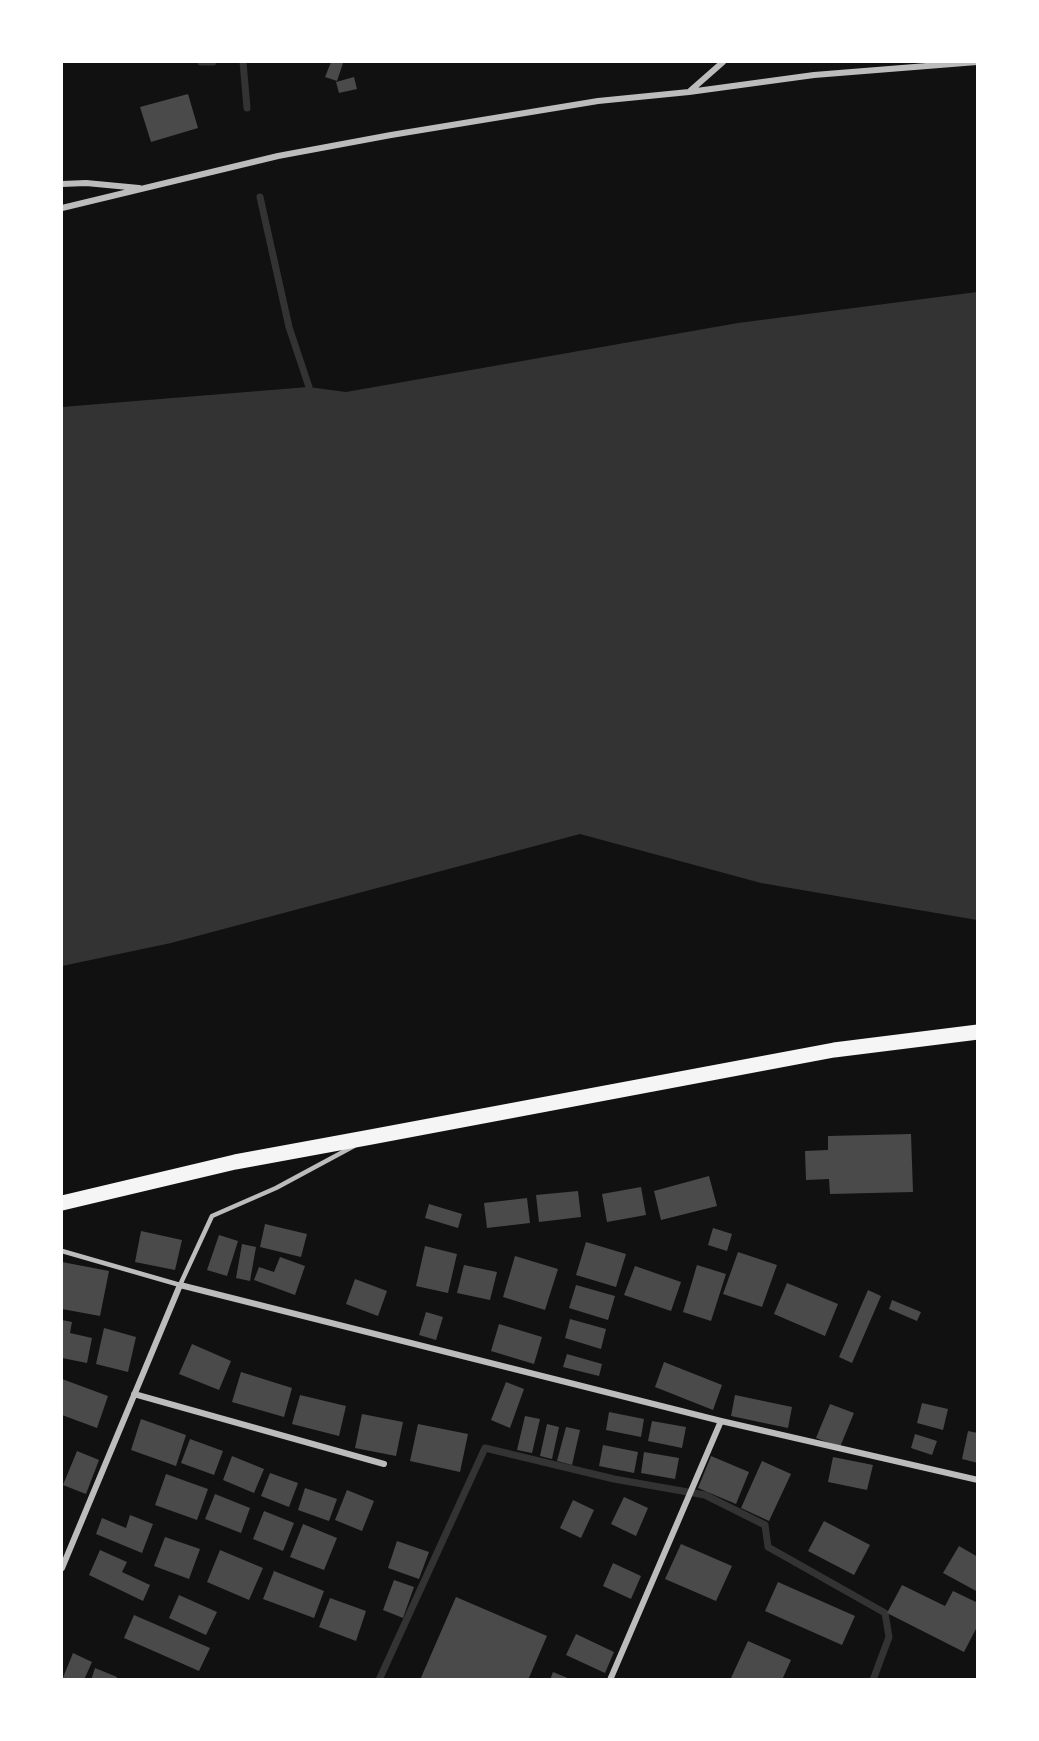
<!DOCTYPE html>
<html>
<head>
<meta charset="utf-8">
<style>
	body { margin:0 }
	#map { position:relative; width:1039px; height:1741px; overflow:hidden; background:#111; font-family:Inter,sans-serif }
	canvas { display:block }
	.frame { position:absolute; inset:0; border:63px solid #fff; pointer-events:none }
</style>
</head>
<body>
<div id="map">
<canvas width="1039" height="1741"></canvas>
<div class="frame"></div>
</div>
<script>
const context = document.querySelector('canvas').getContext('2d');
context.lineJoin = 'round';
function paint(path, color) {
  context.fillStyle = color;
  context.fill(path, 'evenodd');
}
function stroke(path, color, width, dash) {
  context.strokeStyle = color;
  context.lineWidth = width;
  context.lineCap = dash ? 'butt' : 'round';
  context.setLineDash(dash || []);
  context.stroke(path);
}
paint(new Path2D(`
	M977,292v628l-216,-37 -181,-49 -409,109 -109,23v-559l246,-20 38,5 392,-69z`), '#333');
stroke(new Path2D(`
	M201,62h12
	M243,62l4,46
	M260,197l29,130 20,60
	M379,1680l106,-232 129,31 91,16 60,30 3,22 117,66 4,24 -16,43`), '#333', 7);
paint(new Path2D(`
	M331,62l12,1 -6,18 -12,-4z
	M354,77l3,12 -18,4 -3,-11z
	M188,94l10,34 -47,14 -11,-35z
	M911,1134l2,58 -83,2 -1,-15 -23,1 -1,-29 23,-1v-14z
	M709,1176l8,30 -56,14 -7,-29z
	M641,1187l5,28 -39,7 -5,-28z
	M578,1191l3,26 -42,5 -3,-27z
	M527,1198l3,25 -43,5 -3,-25z
	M429,1204l33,10 -4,14 -33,-10z
	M265,1224l42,10 -6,23 -41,-10z
	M713,1228l19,6 -5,17 -19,-6z
	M141,1231l41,9 -7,30 -40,-8z
	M219,1235l19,6 -11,35 -20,-6z
	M586,1242l40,12 -10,33 -40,-12z
	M242,1244l14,3 -6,34 -14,-3z
	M425,1246l32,8 -9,39 -32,-7z
	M738,1252l39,13 -15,42 -39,-13z
	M515,1256l43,13 -13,41 -42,-13z
	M280,1257l25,9 -10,29 -41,-15 5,-13 15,5z
	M62,1262l47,9 -9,45 -38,-7z
	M464,1265l33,7 -7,28 -33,-7z
	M697,1265l29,9 -15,47 -28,-9z
	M635,1266l46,16 -10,29 -47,-16z
	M355,1279l32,12 -9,25 -32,-12z
	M787,1283l51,21 -13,32 -51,-22z
	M576,1285l39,11 -7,24 -39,-12z
	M868,1290l13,6 -29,67 -13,-6z
	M892,1300l29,12 -4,9 -28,-12z
	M426,1312l17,5 -7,23 -17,-5z
	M570,1319l36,10 -5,20 -36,-11z
	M62,1320l10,2 -2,11 22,5 -5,25 -25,-5z
	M499,1324l43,13 -8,27 -43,-13z
	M104,1328l32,9 -8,35 -32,-8z
	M192,1344l39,17 -12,29 -40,-16z
	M567,1354l35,10 -3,12 -36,-9z
	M664,1362l58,23 -9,25 -58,-23z
	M241,1372l51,16 -8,29 -52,-15z
	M62,1379l46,17 -11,32 -35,-13z
	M506,1382l18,7 -14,39 -19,-8z
	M300,1395l46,11 -7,30 -47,-12z
	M735,1395l57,12 -4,21 -57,-12z
	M922,1403l26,6 -5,21 -26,-7z
	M830,1404l24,9 -14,34 -24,-9z
	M609,1412l35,7 -3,18 -35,-7z
	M362,1414l41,8 -7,34 -41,-8z
	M525,1416l15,3 -8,34 -15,-3z
	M141,1419l45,16 -10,31 -45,-16z
	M652,1421l34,6 -4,21 -34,-7z
	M418,1424l50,10 -8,38 -50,-11z
	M547,1424l12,3 -7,32 -12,-3z
	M566,1427l14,3 -8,35 -15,-4z
	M968,1431l10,2v30l-16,-4z
	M915,1434l22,7 -5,14 -21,-7z
	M190,1439l33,12 -9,24 -33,-12z
	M603,1445l35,7 -4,21 -35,-7z
	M77,1451l22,9 -13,34 -23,-9z
	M644,1452l35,6 -4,21 -34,-6z
	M232,1456l32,13 -10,24 -31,-13z
	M711,1456l38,16 -13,32 -38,-16z
	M833,1457l40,8 -6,25 -39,-8z
	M762,1461l29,13 -22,47 -28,-13z
	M270,1473l28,10 -9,24 -28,-11z
	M166,1474l42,15 -11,31 -42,-15z
	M305,1488l32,11 -8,22 -31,-11z
	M347,1490l27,11 -12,30 -27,-11z
	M215,1494l35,14 -9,25 -36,-14z
	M624,1497l24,11 -12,28 -25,-12z
	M573,1500l21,10 -13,28 -21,-10z
	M264,1511l30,12 -11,28 -30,-12z
	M130,1515l23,9 -11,29 -46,-19 6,-16 24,10z
	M824,1521l46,24 -16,30 -46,-24z
	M303,1524l34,14 -13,32 -34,-13z
	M165,1537l35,12 -11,30 -35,-13z
	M397,1541l32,11 -10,27 -31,-11z
	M681,1544l51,22 -16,35 -51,-22z
	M959,1546l19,11v35l-35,-19z
	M100,1550l27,12 -5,10 28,13 -7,16 -54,-26z
	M220,1550l43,18 -14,32 -42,-18z
	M613,1563l28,13 -10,23 -28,-13z
	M274,1571l50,20 -10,27 -51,-19z
	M394,1580l20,7 -11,31 -20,-8z
	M778,1582l77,34 -13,29 -77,-34z
	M902,1585l43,21 8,-15 25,12v22l-14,27 -77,-39z
	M179,1595l38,17 -11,23 -37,-17z
	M456,1597l91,39 -19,44h-108z
	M330,1598l36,13 -10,30 -37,-14z
	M134,1615l76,33 -11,23 -75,-33z
	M576,1634l38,18 -9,21 -39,-18z
	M748,1641l43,19 -9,20h-47l-4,-2z
	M73,1653l19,9 -8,18h-22z
	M95,1668l22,9 -1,3h-25z
	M553,1672l17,7v1h-20z`), '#4a4a4a');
stroke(new Path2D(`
	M62,1251l118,34 32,-69 64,-28 78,-42`), '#bcbcbc', 4.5);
stroke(new Path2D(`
	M690,91l33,-29
	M62,184l24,-1 53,5
	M62,208l216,-52 113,-21 207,-34 91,-9 125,-17 163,-13
	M134,1394l250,70
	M62,1568l118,-283 541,136 257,59
	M610,1680l111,-259`), '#bcbcbc', 6);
stroke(new Path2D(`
	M62,1203l173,-41 136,-25 463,-87 144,-18`), '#f5f5f5', 15);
</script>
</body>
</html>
